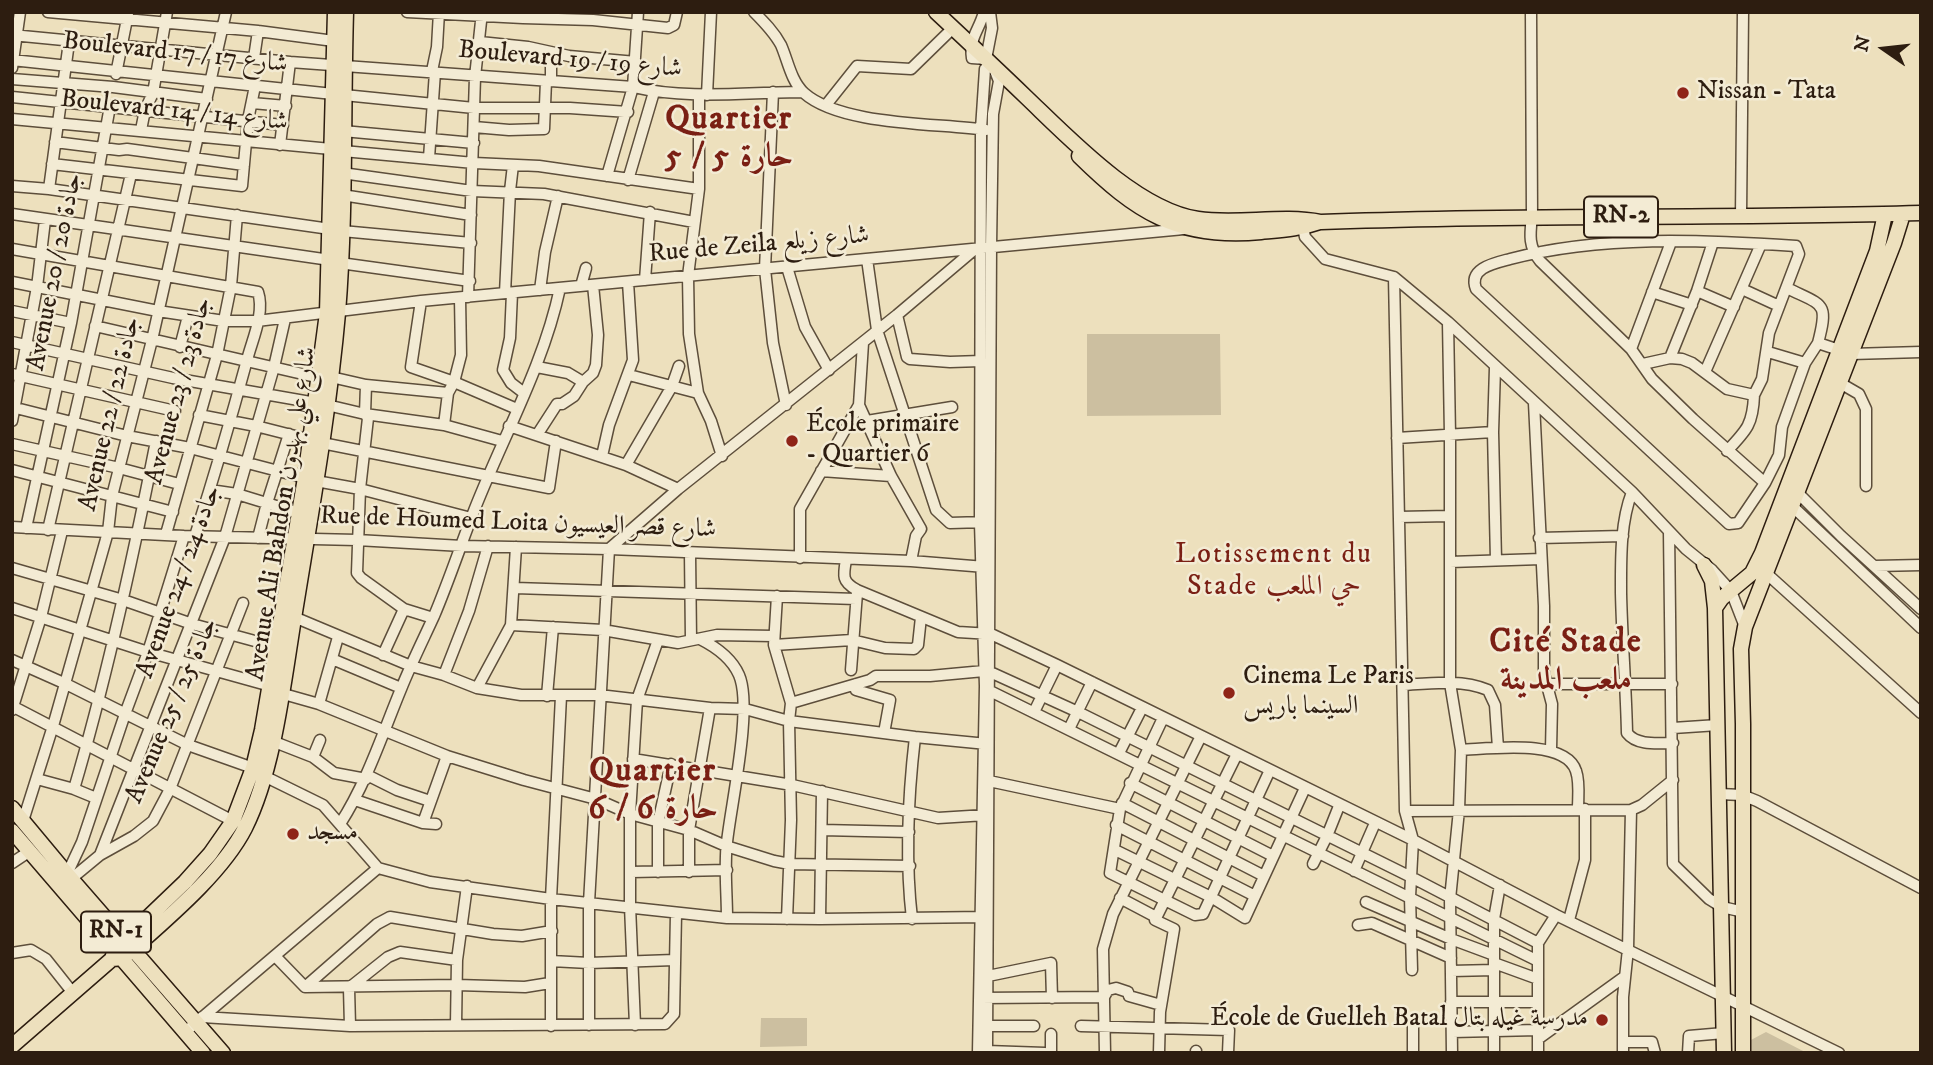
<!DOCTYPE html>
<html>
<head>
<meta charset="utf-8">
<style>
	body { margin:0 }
	#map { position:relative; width:1933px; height:1065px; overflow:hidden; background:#ede0bd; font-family:"IM FELL DW Pica",serif }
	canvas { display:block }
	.frame { position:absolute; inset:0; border:14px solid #2d1d10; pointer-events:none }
	.north { position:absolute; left:1849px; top:14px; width:70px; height:70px; -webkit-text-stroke:5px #f3ebd4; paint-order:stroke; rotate:284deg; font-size:19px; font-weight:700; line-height:28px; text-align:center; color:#2d1d10 }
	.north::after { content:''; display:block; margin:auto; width:24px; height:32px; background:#2d1d10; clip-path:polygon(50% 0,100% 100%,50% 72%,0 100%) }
</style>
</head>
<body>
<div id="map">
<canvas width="1933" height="1065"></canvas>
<div class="frame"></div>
<div class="north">N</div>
</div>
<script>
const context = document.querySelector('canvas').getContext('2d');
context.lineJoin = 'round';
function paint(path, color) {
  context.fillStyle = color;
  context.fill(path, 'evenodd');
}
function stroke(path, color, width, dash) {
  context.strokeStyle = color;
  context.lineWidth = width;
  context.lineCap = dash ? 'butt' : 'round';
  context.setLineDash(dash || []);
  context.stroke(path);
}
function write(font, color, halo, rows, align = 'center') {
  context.font = font + ' "IM FELL DW Pica",Amiri,serif';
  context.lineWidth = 5;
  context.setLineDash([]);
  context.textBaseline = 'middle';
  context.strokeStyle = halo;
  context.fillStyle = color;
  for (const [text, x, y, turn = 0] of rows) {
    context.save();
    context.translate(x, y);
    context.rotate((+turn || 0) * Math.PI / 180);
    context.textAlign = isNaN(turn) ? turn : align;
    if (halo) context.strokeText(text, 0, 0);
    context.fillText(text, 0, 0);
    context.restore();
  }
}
paint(new Path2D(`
	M1087,334h133l1,81 -134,1z
	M761,1018h46v28l-47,1z
	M1766,1032l41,21h-58v-12z`), '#ccbfa0');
const minor = new Path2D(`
	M48,12l210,19 76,10
	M407,12l116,6 3,-6
	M754,12c10,10 20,20 27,33 7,16 10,36 23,48 37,33 135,30 182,37
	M984,12c-5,19 -15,25 -12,46l14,1 6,-31 -2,-16
	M1531,12l1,204c-2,18 -4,30 8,45l91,88 21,30 41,40 72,64 14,-28 3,-28 23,-64
	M523,18l70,2 75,8 6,-3 3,-13
	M12,35l278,27 343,25c56,13 114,5 170,5
	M480,42l48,5 41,9 67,6
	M254,58l4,-27
	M12,60l321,34
	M12,68l8,-56
	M432,71l5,-24 2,-35
	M116,74l12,-60
	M12,79l101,8 94,12
	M551,81v-29
	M773,92l-8,177 8,74 13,62
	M344,95l130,13h96l58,4
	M699,95v94l-11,87 1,58 9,59 13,28 11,35
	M707,95l4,-83
	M12,97l271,28
	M252,103l34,3
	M826,105l31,-39 54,3 42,-41
	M12,119l319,30
	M474,127l35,3 35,-1 2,-48
	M141,130l4,-20 8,-17 14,-81
	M343,131l131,12
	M55,142l64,8 8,-1 117,16
	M280,145l10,-83
	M343,151l131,12 65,3 160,23
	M429,158l6,-86
	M52,164l190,22 6,-66 7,-34
	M342,173l130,18 72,3 150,28
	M607,176l26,-89 5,-75
	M628,180l26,-88
	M12,186l37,3 281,40
	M49,189l20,-147
	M342,195l129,20
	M12,214l318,46
	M1741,216l2,-204
	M1302,222l3,15 20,22 69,18 54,45 184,170 54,57 26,21 19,21 14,36
	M342,231l129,12
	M12,249l246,43c7,21 -6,48 -11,68 -16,59 -33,117 -52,176
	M867,259l10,71 59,180 14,13 34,-1
	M340,263l130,18
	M787,267l18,60 24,43
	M1394,277l11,534 8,29 -3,57 2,73
	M645,280l5,-68
	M12,282l146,29 66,10h33l164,-20 763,-72
	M581,286l5,-18
	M1787,288c36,18 42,13 31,55
	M1742,289l37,17
	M540,290l5,-38 13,-56
	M1697,291l37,16
	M1652,292l40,13
	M505,293l5,-102 3,-26
	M512,293l-2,45 -7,32 8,13 13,10
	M468,297l7,-220 7,-65
	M421,301l-10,66 43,15 7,-27 -1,-57
	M12,311l59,12
	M897,315l10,42 3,2 40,3 31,-1
	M1448,322l2,113v248l11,67 -2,60 -9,89 2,154
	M95,326l225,52
	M12,342l161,36 143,25
	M180,347l8,-31
	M1631,349l40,-107
	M1768,352l37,11 13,-20 33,11 70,-2
	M1670,358l27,-67 16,-49
	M1643,364l27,-6 12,1 10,4 35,26 27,6 8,-16 7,-46 30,-79 -3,-8c-94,-6 -194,-11 -286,13 -15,4 -42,9 -34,30l253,235 9,-1 27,-40
	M537,367l31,6 15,9
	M1495,368l-2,64 3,128
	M1705,372l56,-128
	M12,374l163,37
	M629,375l69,18
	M331,377l35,8 82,8 6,-11 63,27
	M1840,383l19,11 7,15v77
	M366,385l-1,29 3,4 -8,71 -3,84 4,5 43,31 29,9
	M1534,403l10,203v68l8,30 -1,46
	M327,405l38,9 79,11 58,16
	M859,405l32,71 30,53 -5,7 -5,25
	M12,407l115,29 63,12 115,30
	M199,415l57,11 55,14
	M12,421l25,-134 8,-67
	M867,421l85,-14
	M444,425l4,-32
	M509,426l117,39 52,24
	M537,435l20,-31h5l12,-8 9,-14 10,-9 3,-8 2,-30 -5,-50
	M1397,438l96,-6
	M322,443l227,45 7,-47
	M12,444l107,24 60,16
	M1727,451c20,-21 26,-27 27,-56
	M602,456l7,-31 24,-65 -5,-78
	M626,465l46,-79 7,-20
	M12,470l161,42
	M821,471l70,5
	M316,481l44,8 111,29
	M210,490l27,4 62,19
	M1632,492c-12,31 -11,68 -11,101 1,47 5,93 6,140 10,13 31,10 46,10
	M1791,493h7l43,43 80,73
	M1790,504l131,124
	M1399,517l50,-1
	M12,527l172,9 173,4 105,6 147,3 302,12 74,6
	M26,528l45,-205 39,-217
	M48,530l83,-356
	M1669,531l4,333 36,35 13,8 22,5
	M166,534l51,-179 14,-69 6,-71
	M258,538l9,-35 22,-69
	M1539,538l84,-2
	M690,553l1,87
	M800,558v-49l59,-104 4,-62
	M846,560c-3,16 -4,22 11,30l101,42 33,2 66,31 356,175 143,75 283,138
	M1450,562l91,-3
	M1875,566l46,-1
	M12,568l111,32 69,24 85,23
	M1766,573l155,140
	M515,588l341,11
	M777,596l-3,49 17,58 -2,18 2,99 -4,99
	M12,608l136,44 126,35
	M294,617l117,49 33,9 33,13 44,7h78l111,13 35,1 44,12 126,16 72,7
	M511,625l92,5 75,13 39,-8 56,1
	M700,639c16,8 32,20 39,36 14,32 -8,129 -12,167 -3,24 0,51 0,76
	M774,645l78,-5 33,8 29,1 4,-4 3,-28
	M383,655l21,-46
	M332,659l69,29
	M12,660l54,24 122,61 65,23
	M851,670l6,-77
	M990,672l88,40 333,165 127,66
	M444,675l25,-64 19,-65
	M856,684v6l34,10 -6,33
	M1547,684h125
	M1404,685c27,-2 58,-6 84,5l7,15 3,43
	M986,687l4,4 548,270
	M477,688l34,-63 5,-78
	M280,693l39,11 128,52 77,24 72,19 34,15 59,16 37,16 48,15 16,3 120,2
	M547,696l6,-69
	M791,703l79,-23 6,-4h54l54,-5
	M319,704l19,-67
	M12,706l221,115
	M12,710l29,-93 21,-86
	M1034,712l23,-47
	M1163,718l-43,91 -10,64 85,42 8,-1 67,-144
	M1673,728l45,-3
	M1069,729l23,-47
	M272,741l41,16 21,16 32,6
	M1461,750c28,-1 104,-12 115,21 4,11 2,26 2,38
	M1119,753l23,-45
	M313,757l7,-17
	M633,759l159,26 146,33 48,-3
	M367,775l30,15 33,11
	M264,776l59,29 55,63 52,14 121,17 176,19 93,1 165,-2
	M37,779l37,10 22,9
	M989,781l131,28
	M1130,783l143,73
	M74,789c34,-115 59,-231 82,-348
	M1719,794l23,1 15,6 164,87
	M355,800l68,23 13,1
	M1122,803l142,73
	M1405,811l226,-1 11,-5 31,-25
	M23,821l30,-95 55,-194 4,-36 40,-156 74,-328
	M423,823l24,-67
	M340,824c27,-42 42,-89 61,-135 10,-25 22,-49 33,-73 14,-33 25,-66 38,-100 29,-76 71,-148 88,-228
	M1116,825l139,71
	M822,830l87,2
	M1115,850l96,47 34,21 60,-130
	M100,855l125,-318 49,-170 11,-48
	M12,863l18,-12
	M1313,864l14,-28 12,-30
	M1354,871l21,-48
	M631,872l96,-2
	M658,872v-49l13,-59
	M689,872v-42l21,-122
	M67,874l15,-32 43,-128 23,-62 36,-116
	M71,879l29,-24 34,-19 19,-15 17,-32 73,-186
	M1120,898l36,19
	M1366,902l85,37 43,16
	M820,919l2,-128
	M912,919c-7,-60 -4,-122 3,-182
	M1569,920l16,-60v-51
	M1358,925l14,-2 79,35
	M12,953l19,-3 15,9 27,34
	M275,956l30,31 152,-2 68,2 25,-4
	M551,961l38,2 85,-3
	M1494,963l44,16
	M1451,971l43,-1
	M988,976l63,-13 1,35
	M305,987l72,-63 13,-7 103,17 29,2 30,-5
	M981,998l123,-1 4,-7 8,-2 12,4 1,4 32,9
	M1451,1002h87
	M202,1017l148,9 315,-2 9,-10 2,-100
	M1413,1019v34
	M456,1025l1,-65 10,-74
	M589,1025v-122l20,-354 69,-60 219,-174 78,-66
	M635,1025l-5,-119v-92l7,-114 21,-60
	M350,1026l-1,-38 39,-31 12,-5 57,8
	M551,1026v-127l10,-203
	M987,1026h47
	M1081,1026l148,4 -1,23
	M185,1032l193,-164
	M1452,1032l86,-2
	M1051,1034v19
	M1538,1039l86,-62
	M1623,1042h29l3,11
	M987,1051l58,2
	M978,1053l7,-367 -5,-163 1,-394 4,-60 8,-3 6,15 -6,33 -2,133 -4,806
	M1105,1053l-2,-104 10,-35 88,-178
	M1159,1053l1,-41 14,-83 -19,-9 82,-166
	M1196,1053v-2
	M1494,1053v-134l6,-34
	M1538,1053v-110l18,-28
	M1623,1053v-56l5,-48 3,-139
	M1688,1053l1,-17 35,-3`);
const major = new Path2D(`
	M936,12c30,28 60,56 90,85 43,41 111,113 172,122 41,6 83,-5 123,3 200,-8 400,-3 600,-9
	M1079,156c57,56 99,84 182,76 21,-2 39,-3 59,-10
	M1704,565l8,16 3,27
	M12,808l55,66 156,179
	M12,831l191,222
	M112,959l11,-1c40,-36 98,-83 122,-130 30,-60 39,-150 50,-216 16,-99 34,-198 43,-299 8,-99 5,-201 8,-301
	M12,1046l100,-87 3,-10 70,-67 25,-28 23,-33 20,-53 9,-38 43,-252 22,-165 8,-301
	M1724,1053l-9,-445 7,-10 30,-25 10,-20 115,-302 8,-37
	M1743,1053v-329l-2,-75 4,-22 149,-384 9,-29`);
stroke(minor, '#5d4e3b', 13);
stroke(major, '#2d1d10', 17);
stroke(minor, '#f3ebd4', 10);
stroke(major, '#ede0bd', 14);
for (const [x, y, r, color] of [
	[1683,93,7,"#8f2418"],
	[792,441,7,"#8f2418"],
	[1229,693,7,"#8f2418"],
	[293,834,7,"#8f2418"],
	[1602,1020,7,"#8f2418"]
]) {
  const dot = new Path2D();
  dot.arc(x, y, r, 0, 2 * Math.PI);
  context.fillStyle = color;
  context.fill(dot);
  stroke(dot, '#f3ebd4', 2.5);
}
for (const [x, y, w] of [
	[1621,217,74],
	[116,932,70]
]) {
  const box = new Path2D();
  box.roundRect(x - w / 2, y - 20.5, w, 41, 5);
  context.fillStyle = '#f3ebd4';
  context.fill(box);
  stroke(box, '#2d1d10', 2);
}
write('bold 24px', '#2d1d10', null, [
	["RN-2",1621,217],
	["RN-1",116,932]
]);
write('26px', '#2d1d10', '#f3ebd4', [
	["Boulevard 17 / شارع 17",175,54,6],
	["Boulevard 19 / شارع 19",570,61,5],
	["Boulevard 14 / شارع 14",174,112,6],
	["Rue de Zeila شارع زيلع",759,246,-5],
	["Avenue 20 / جادة 20",56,272,-79],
	["Avenue 23 / جادة 23",180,391,-75],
	["Avenue 22 / جادة 22",111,414,-77],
	["Avenue Ali Bahdon شارع علي بهدون",283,514,-81],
	["Rue de Houmed Loita شارع قصر العيسيون",518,524,2],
	["Avenue 24 / جادة 24",180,582,-70],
	["Avenue 25 / جادة 25",173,711,-67]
]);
write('26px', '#2d1d10', '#f3ebd4', [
	["Nissan - Tata",1697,93],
	["École primaire",806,426],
	["- Quartier 6",806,456],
	["Cinema Le Paris",1243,678],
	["السينما باريس",1243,708],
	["مسجد",307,834],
	["École de Guelleh Batal مدرسة غيله بتال",1588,1020,"right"]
], 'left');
context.letterSpacing = '2px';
write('28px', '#7a1f14', '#f3ebd4', [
	["Lotissement du",1274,556],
	["Stade حي الملعب",1274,588]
]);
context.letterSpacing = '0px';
context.letterSpacing = '2px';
write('bold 33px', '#7a1f14', '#f3ebd4', [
	["Quartier",729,121],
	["5 / حارة 5",729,159],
	["Cité Stade",1566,644],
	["ملعب المدينة",1566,682],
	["Quartier",653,773],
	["6 / حارة 6",653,811]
]);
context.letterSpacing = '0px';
</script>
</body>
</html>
